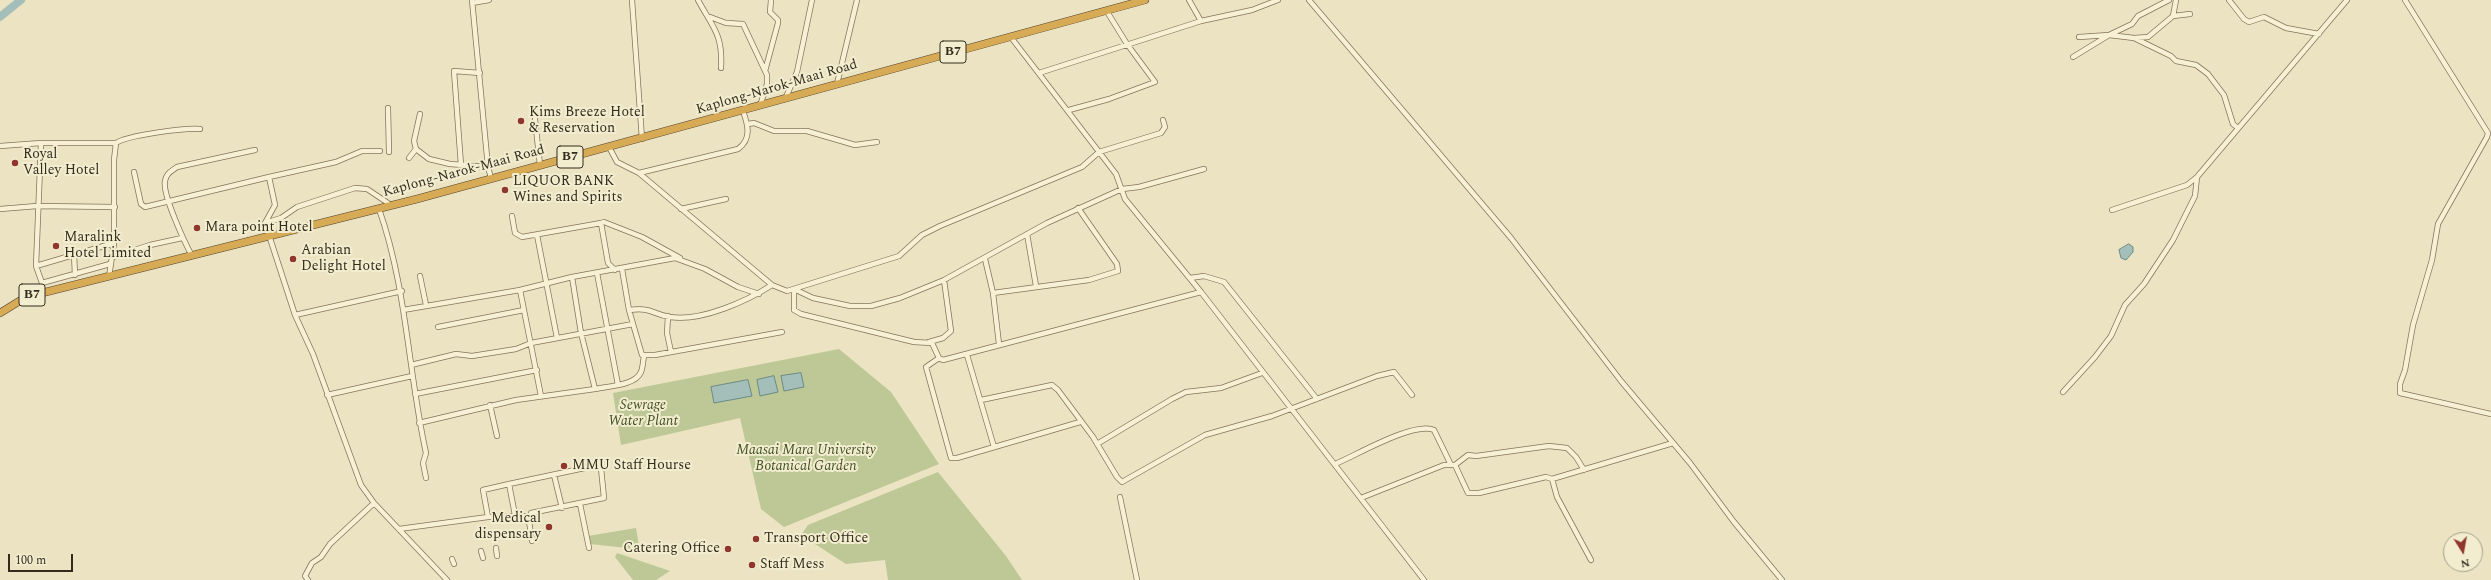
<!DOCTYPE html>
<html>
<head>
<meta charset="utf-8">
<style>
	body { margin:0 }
	#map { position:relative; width:2491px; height:580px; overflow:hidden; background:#ebe3c1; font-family:Spectral,serif }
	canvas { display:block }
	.north { position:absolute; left:2443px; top:532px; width:40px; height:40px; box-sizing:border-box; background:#f3edd0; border:1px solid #a79f88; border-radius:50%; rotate:169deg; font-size:11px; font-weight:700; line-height:16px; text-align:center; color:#342b1d }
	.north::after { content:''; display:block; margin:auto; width:14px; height:18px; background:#8f362d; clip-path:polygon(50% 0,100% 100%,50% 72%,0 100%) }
	.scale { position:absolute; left:8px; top:554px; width:65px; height:18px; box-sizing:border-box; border:2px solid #342b1d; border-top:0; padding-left:5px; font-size:12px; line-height:14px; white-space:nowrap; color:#342b1d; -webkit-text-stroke:3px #f3edd0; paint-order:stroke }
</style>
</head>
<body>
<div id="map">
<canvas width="2491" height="580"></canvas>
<div class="north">N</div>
<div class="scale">100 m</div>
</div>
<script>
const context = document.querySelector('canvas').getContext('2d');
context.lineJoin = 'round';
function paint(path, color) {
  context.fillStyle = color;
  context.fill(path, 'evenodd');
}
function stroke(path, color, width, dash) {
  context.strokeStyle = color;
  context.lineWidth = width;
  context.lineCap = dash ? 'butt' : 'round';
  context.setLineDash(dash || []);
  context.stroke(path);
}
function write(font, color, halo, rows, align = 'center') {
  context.font = font + ' Spectral,serif';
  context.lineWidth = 4;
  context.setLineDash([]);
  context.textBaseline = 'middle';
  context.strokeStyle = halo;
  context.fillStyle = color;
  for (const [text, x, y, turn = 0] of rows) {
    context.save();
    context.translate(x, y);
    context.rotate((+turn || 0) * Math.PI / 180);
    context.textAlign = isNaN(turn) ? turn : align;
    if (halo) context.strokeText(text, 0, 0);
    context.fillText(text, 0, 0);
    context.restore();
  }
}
paint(new Path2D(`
	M839,349l52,43 48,72 -155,63 -23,-18 -21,-91 -119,27 -8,-52z
	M938,472l68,84 16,24h-134l-3,-20 -39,4 -45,-29 7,-10z
	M636,528l4,24 -13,-4 -37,-4 -2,-8z
	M617,553l53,18 -14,9h-23l-18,-23z`), '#bdc896');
const water = new Path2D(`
	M2129,244l4,3v5l-7,8 -5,-2 -2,-8z
	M801,373l3,14 -20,4 -3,-15z
	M774,376l4,16 -18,4 -3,-16z
	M748,380l4,16 -38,7 -3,-16z`);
paint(water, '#a4beb9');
stroke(water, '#6b8b86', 1);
stroke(new Path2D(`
	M0,17l21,-17`), '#a4beb9', 8);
const minor = new Path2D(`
	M472,0l16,167 3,11
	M632,0l10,139
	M698,0c15,28 25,34 23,68
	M1189,0l12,21
	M1309,0l202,238 110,143 69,82 44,59 48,58
	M2229,0l15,19 5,3 15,-5 22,11 33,6
	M2405,0l83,133 -1,4 -49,87 -6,36 -19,65 -8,45 -5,14v9l91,21
	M472,3l17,-3
	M2173,16l17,-2
	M710,17l16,6 17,1 24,51v9l-7,22
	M1010,36l106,138 9,25 76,93 223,288
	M2079,37l30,-2 23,-11 6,-8 31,-16
	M2134,38l37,18 5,5 20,4 12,9 16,21 9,29 5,4
	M2073,57l36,-22 25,3 14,-1 25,-21 3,-16
	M765,71l13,-48v-3l-8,-8 1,-12
	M1039,73l162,-52 51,-11 26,-10
	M837,84l20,-84
	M786,97l11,-25 15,-72
	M388,108l1,44
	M1069,110l40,-11 46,-17 -28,-38 -21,-34
	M535,119l5,46
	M748,124l6,-1 20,8h33l48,14 22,-3
	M41,143l-5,123 6,17 68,-19
	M0,146l41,-3h75
	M609,147l8,15 22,11 133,112 15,6 112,-35 23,-21 18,-9 142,-59 17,-15 62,-19 4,-6 -2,-7
	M416,149l13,10 21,5 38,3
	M409,158l7,-9 -2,-8 6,-27
	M461,165l-7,-94 26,2
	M134,172l7,32 4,3 124,-30
	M639,173l99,-24c14,-10 10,-24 5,-38
	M391,205l-24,-16 -12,-1 -58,19 -16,11 -16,5 30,92 18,39 48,131 13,18 73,77
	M0,209l37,-3 78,1
	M379,209c28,79 29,163 47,244l-3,10 3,15
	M681,209l45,-10
	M2112,210l75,-25 10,-8
	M512,216l3,17 7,4 79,-14 7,40 7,7
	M265,223l10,-18 -6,-28 67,-15 26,-11h18
	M601,223l3,-1 38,15 38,21
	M1027,234l9,52
	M537,235l20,103
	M74,254l1,21
	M192,256c-7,-13 -30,-62 -27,-75 1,-8 7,-10 12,-14l78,-17
	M113,257l37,-12 32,-7
	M985,259l8,34 6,51
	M36,266l78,-23
	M622,269l7,41 13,45h13l127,-23
	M597,273l21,112
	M420,276l6,29
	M109,277l5,-34v-83l2,-17c12,-8 68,-15 84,-14
	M1190,278l14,-2 20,6 93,117
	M520,290l21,106
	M1201,292l-258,68 -4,-2 -7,-15 -18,-1 -113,-28 -7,-4v-21l19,9 37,8h21l29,-8 44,-18 103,-57 75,-34 17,-2 65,-18
	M993,293l96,-13 29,-9 -1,-7 -39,-56
	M403,310l117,-20 52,-13 103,-19 30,11 33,18 21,7
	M629,310c24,-3 22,4 41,7 31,5 77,-16 102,-32
	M295,315l107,-24
	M668,316l-1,17 4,19
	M438,327l86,-17
	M929,342l14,-4 8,-7 -7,-51
	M967,355l27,92
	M939,358l-13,9 25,91h6l123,-36
	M411,365l45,-11 16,2 44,-7 15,-6 102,-19
	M595,389c13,-3 40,-3 46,-17 2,-5 2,-11 3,-16
	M2063,392l32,-35 16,-21 14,-31 19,-21 29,-44 22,-44 2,-19 150,-177
	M415,394l122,-24
	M327,395l85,-19
	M981,400l71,-15 6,5 35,47 24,40 5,5 83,-47 67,-19 105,-40 17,-4 18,23
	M490,405l7,31
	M419,423l97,-23 79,-11 -14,-56 -9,-56
	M1097,444l75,-45 14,-7 35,-4 41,-15
	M1335,464c20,-8 79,-43 99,-34l17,35
	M1455,465l13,-10 8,1 73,-10 18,2 9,9 8,13
	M554,475l8,33
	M1552,479l5,18 34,63
	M509,484l85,-18 7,2 3,30 -73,15 -2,8 3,20
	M1120,497l17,83
	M1361,498l83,-33h11l13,28h11l67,-16 6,2 121,-36
	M580,504l9,44
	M515,515l-6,-31 -26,6 5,27 41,-1
	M399,529l89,-12
	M496,548l1,8
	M481,551l2,7
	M452,559l2,5
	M308,580l-3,-4 7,-13 9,-6 9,-13 44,-41`);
const highway = new Path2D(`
	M0,313l26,-16 391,-98 728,-199`);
stroke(minor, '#84745a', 6);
stroke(highway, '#51422e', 8);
stroke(minor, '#f7f0d4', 4.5);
stroke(highway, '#d7ab56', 7);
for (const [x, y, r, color] of [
	[521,121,4,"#8f362d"],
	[15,163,4,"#8f362d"],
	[505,190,4,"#8f362d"],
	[197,228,4,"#8f362d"],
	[56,246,4,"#8f362d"],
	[293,259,4,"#8f362d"],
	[564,466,4,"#8f362d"],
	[549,527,4,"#8f362d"],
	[756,539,4,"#8f362d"],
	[728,549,4,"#8f362d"],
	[752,565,4,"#8f362d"]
]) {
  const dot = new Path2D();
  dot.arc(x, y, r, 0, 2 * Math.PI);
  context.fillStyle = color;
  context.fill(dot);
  stroke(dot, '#f3edd0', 1.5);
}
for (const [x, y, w] of [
	[953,52,26],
	[570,157,26],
	[32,295,26]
]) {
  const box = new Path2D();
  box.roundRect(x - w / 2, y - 11, w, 22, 3);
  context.fillStyle = '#f3edd0';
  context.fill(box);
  stroke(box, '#342b1d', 1);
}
write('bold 13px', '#342b1d', null, [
	["B7",953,52],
	["B7",570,157],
	["B7",32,295]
]);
write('14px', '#342b1d', '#f3edd0', [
	["Kaplong-Narok-Maai Road",777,88,-16],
	["Kaplong-Narok-Maai Road",464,172,-15]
]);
write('14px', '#342b1d', '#f3edd0', [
	["Kims Breeze Hotel",529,113],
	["& Reservation",529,129],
	["Royal",23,155],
	["Valley Hotel",23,171],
	["LIQUOR BANK",513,182],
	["Wines and Spirits",513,198],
	["Mara point Hotel",205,228],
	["Maralink",64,238],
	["Hotel Limited",64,254],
	["Arabian",301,251],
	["Delight Hotel",301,267],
	["MMU Staff Hourse",572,466],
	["Medical",541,519,"right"],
	["dispensary",541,535,"right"],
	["Transport Office",764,539],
	["Catering Office",720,549,"right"],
	["Staff Mess",760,565]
], 'left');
write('italic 14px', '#414f25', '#f3edd0', [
	["Sewrage",643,406],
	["Water Plant",643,422],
	["Maasai Mara University",806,451],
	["Botanical Garden",806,467]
]);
</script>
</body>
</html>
